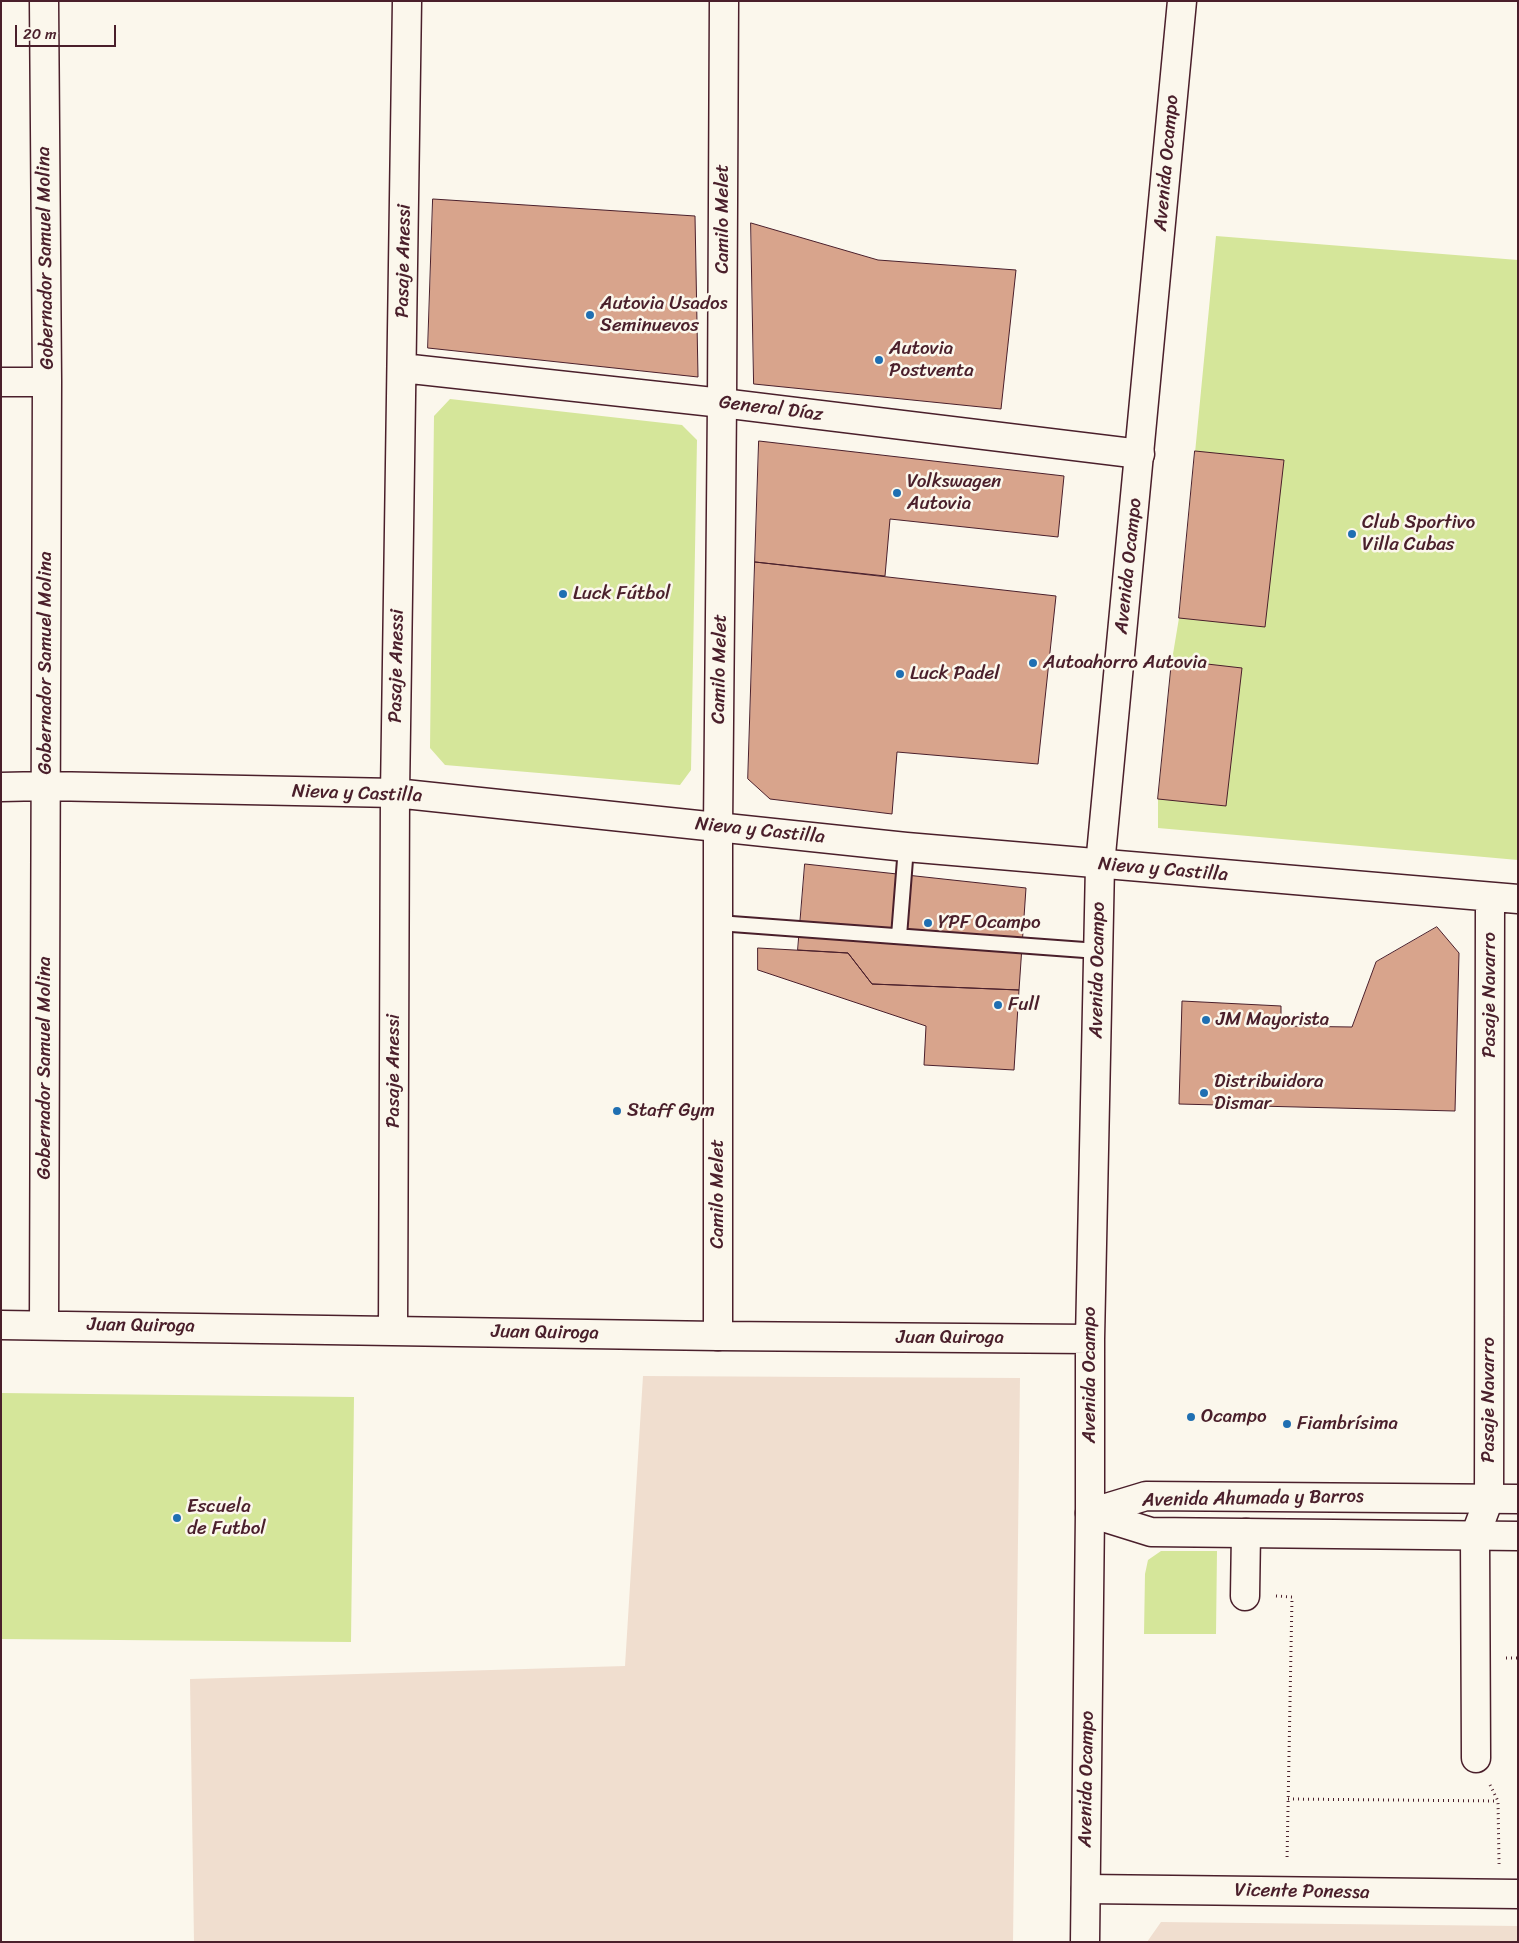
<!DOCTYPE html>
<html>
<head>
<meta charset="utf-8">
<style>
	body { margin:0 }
	#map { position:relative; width:1519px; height:1943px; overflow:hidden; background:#fbf7ec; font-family:Sriracha,sans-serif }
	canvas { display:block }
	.frame { position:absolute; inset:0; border:2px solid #4a1f2b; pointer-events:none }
	.scale { position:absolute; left:15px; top:25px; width:101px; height:22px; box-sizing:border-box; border:2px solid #4a1f2b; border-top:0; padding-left:6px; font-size:15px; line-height:18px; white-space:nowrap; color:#4a1f2b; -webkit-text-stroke:4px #fbf7ec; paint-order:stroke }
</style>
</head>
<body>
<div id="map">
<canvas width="1519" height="1943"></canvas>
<div class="frame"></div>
<div class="scale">20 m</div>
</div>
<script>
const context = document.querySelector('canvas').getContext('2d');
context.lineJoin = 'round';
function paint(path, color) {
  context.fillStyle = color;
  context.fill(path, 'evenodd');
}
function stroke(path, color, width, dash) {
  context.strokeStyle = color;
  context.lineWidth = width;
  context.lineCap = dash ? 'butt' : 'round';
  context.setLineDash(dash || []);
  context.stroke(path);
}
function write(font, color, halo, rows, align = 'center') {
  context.font = font + ' Sriracha,sans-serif';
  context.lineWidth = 5;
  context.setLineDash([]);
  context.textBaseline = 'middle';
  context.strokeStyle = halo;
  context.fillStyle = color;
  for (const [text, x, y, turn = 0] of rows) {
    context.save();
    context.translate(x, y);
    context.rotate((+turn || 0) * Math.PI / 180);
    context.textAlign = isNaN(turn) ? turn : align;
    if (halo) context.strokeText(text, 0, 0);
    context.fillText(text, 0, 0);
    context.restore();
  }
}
paint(new Path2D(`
	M643,1376l377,2 -7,564h-819l-4,-263 435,-13z
	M1161,1922l357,4v16h-371z`), '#f0decf');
paint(new Path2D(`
	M1216,236l302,24v600l-360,-32v-29l14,-139 7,-42z
	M450,399l232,26 15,15 -6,330 -11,15 -235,-20 -15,-17 4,-332z
	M1,1393l353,4 -3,245 -350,-3z
	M1161,1551h56l-1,83h-72l1,-60 3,-14z`), '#d5e69a');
const building = new Path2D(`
	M433,199l262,17 3,161 -270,-29z
	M751,223l127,37 138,10 -15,139 -247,-25z
	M759,441l305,35 -6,61 -168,-18 -5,57 -130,-14z
	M1195,451l89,9 -19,167 -86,-9z
	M755,562l301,34 -18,168 -141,-12 -5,62 -122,-15 -22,-20z
	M1172,660l70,8 -16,138 -68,-7z
	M805,864l221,24 -7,102 -147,-6 -24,-31 -50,-3z
	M1437,927l22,26 -4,158 -276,-7 3,-103 99,5v20l71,1 24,-65z
	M758,948l90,5 24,31 147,6 -5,80 -90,-5 2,-39 -168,-56z`);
paint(building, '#d8a48c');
stroke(building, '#4a1f2b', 1);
const lane = new Path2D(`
	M718,923l380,28
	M899,936l7,-89`);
const street = new Path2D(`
	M44,1l3,381 -3,943
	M402,368l320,35 418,51
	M1,382h46
	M1,787l45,-1 349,7 511,54 612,52
	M1,1325l717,11
	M393,1330l2,-537 12,-792
	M1245,1596l1,-63
	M1476,1758l-1,-222 14,-37 1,-602
	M1086,1889l432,5`);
const secondary = new Path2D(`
	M1090,1513l61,19 367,4
	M1090,1513l56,-17 372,3`);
const primary = new Path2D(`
	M724,1l-2,402 -4,424v509l372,3
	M1085,1942l5,-429v-174l10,-474 82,-864`);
stroke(lane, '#4a1f2b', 18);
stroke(street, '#4a1f2b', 31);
stroke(secondary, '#4a1f2b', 31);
stroke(primary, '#4a1f2b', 31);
stroke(new Path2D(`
	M1276,1596l16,1 -5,264
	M1506,1658h12
	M1490,1785l8,16 1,63
	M1288,1799l210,2`), '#4a1f2b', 3, [1, 4]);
stroke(lane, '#fbf7ec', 14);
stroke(street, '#fbf7ec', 28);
stroke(secondary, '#fbf7ec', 28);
stroke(primary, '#fbf7ec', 28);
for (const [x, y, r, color] of [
	[590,315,5,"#1f6fb2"],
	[879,360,5,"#1f6fb2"],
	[897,493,5,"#1f6fb2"],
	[1352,534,5,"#1f6fb2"],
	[563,594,5,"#1f6fb2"],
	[1033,663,5,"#1f6fb2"],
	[900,674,5,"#1f6fb2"],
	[928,923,5,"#1f6fb2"],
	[998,1005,5,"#1f6fb2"],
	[1206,1020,5,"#1f6fb2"],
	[1204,1093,5,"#1f6fb2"],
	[617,1111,5,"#1f6fb2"],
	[1191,1417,5,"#1f6fb2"],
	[1287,1424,5,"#1f6fb2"],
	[177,1518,5,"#1f6fb2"]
]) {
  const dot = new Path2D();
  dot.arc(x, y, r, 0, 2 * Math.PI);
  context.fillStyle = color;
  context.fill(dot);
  stroke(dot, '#fbf7ec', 2);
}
write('19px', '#4a1f2b', '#fbf7ec', [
	["Avenida Ocampo",1167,163,-85],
	["Camilo Melet",723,219,-90],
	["Gobernador Samuel Molina",46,258,-91],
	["Pasaje Anessi",404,261,-89],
	["General Díaz",771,409,7],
	["Avenida Ocampo",1129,566,-84],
	["Gobernador Samuel Molina",46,663,-90],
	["Pasaje Anessi",397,666,-89],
	["Camilo Melet",720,669,-89],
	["Nieva y Castilla",357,794,2],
	["Nieva y Castilla",760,831,6],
	["Nieva y Castilla",1163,870,5],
	["Avenida Ocampo",1098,970,-89],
	["Pasaje Navarro",1490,995,-90],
	["Gobernador Samuel Molina",45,1068,-90],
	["Pasaje Anessi",394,1071,-90],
	["Camilo Melet",718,1194,-90],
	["Juan Quiroga",141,1326,1],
	["Juan Quiroga",545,1333,1],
	["Juan Quiroga",950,1338],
	["Avenida Ocampo",1090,1375,-90],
	["Pasaje Navarro",1489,1400,-90],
	["Avenida Ahumada y Barros",1253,1499,-1],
	["Avenida Ocampo",1087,1779,-89],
	["Vicente Ponessa",1302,1892,1]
]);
write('19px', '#4a1f2b', '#fbf7ec', [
	["Autovia Usados",600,304],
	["Seminuevos",600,326],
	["Autovia",889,349],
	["Postventa",889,371],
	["Volkswagen",907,482],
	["Autovia",907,504],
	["Club Sportivo",1362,523],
	["Villa Cubas",1362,545],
	["Luck Fútbol",573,594],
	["Autoahorro Autovia",1043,663],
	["Luck Padel",910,674],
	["YPF Ocampo",938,923],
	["Full",1008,1005],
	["JM Mayorista",1216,1020],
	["Distribuidora",1214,1082],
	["Dismar",1214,1104],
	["Staff Gym",627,1111],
	["Ocampo",1201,1417],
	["Fiambrísima",1297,1424],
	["Escuela",187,1507],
	["de Futbol",187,1529]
], 'left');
</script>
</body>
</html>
